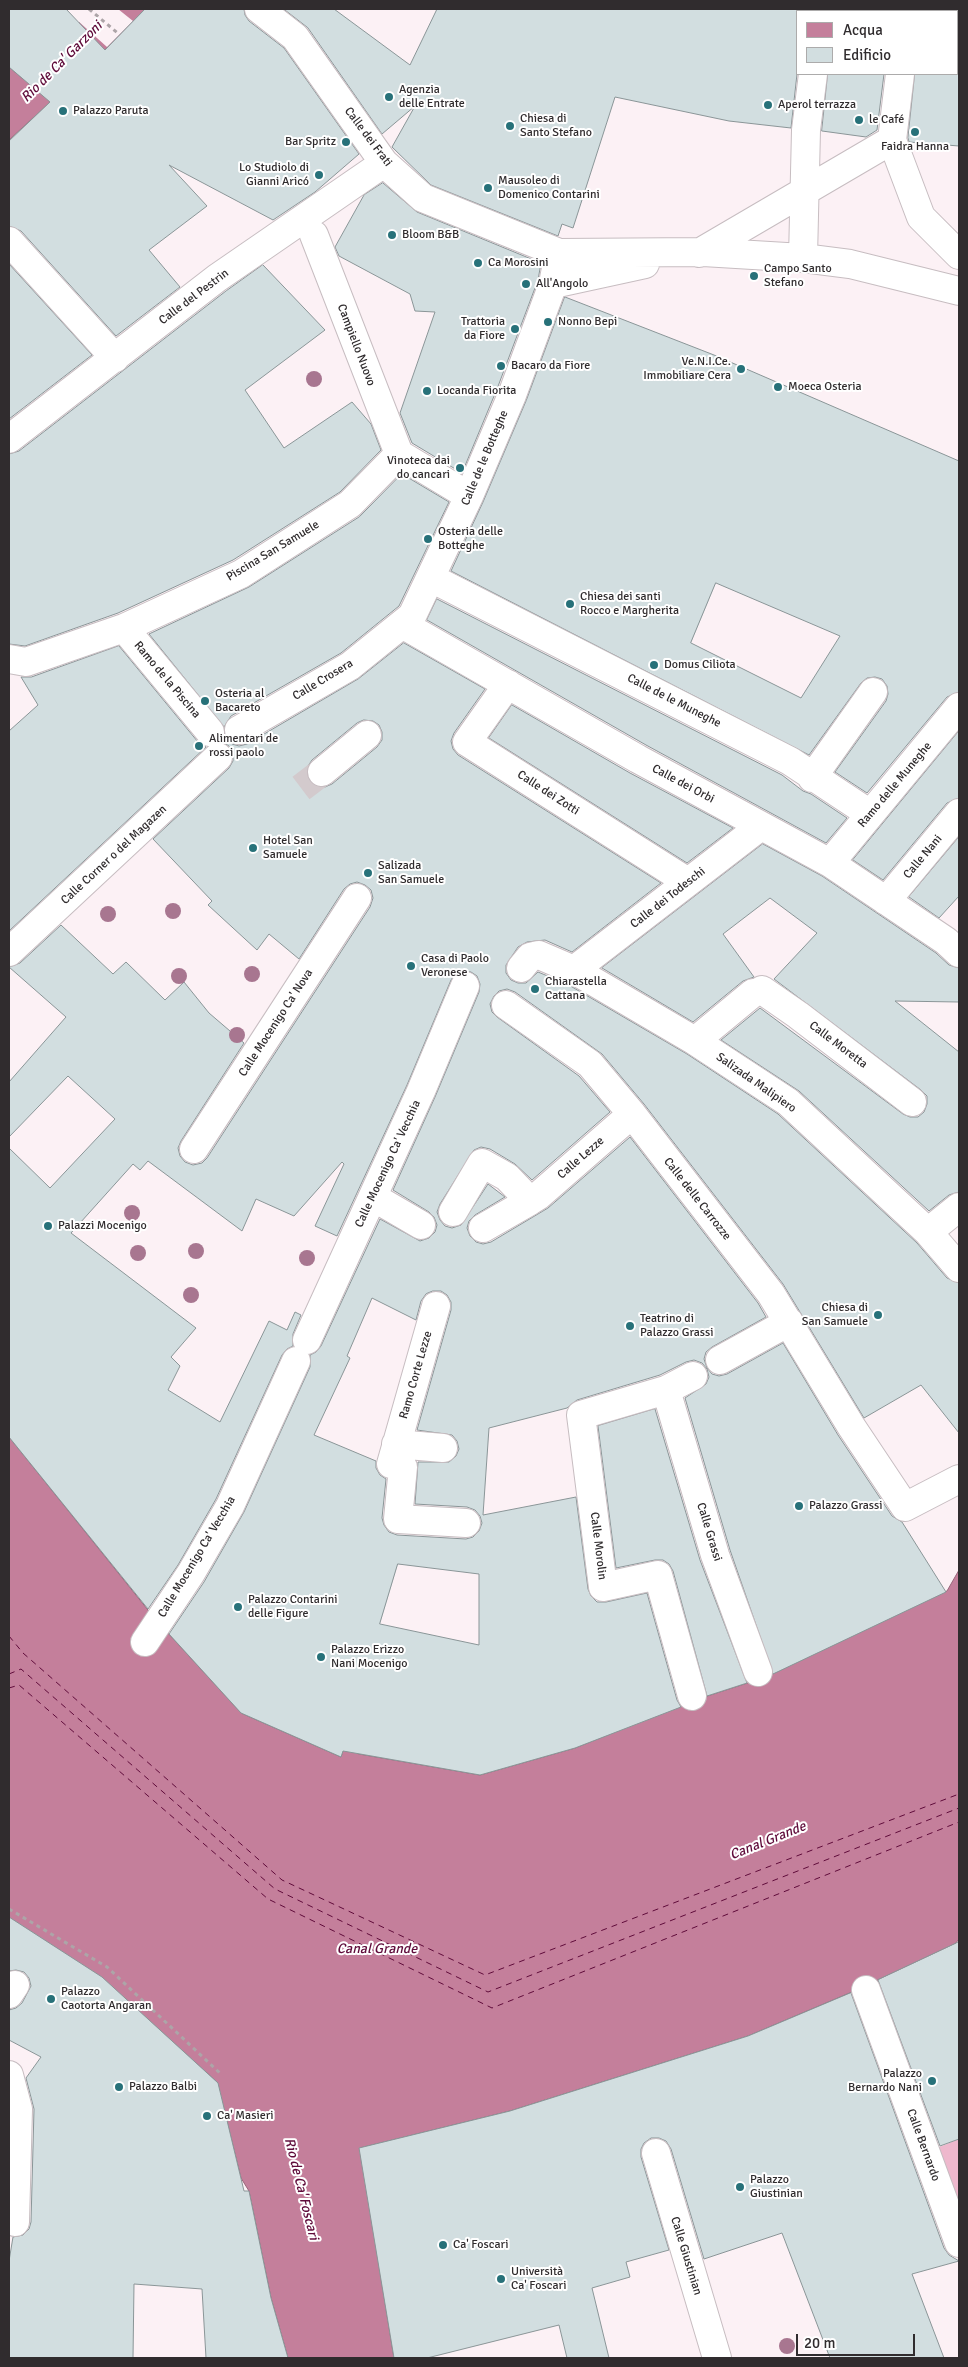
<!DOCTYPE html>
<html>
<head>
<meta charset="utf-8">
<style>
	body { margin:0 }
	#map { position:relative; width:968px; height:2367px; overflow:hidden; background:#fcf1f5; font-family:Signika,sans-serif }
	canvas { display:block }
	.frame { position:absolute; inset:0; border:10px solid #302c2e; pointer-events:none }
	.legend { position:absolute; left:796px; top:10px; width:162px; height:65px; box-sizing:border-box; background:#fff; border:1px solid #acabab; margin:0; padding:6px 9px; list-style:none; font-size:15px; color:#302c2e }
	.legend li { display:flex; align-items:center; gap:10px; height:25px }
	.legend b { width:25px; border:1px solid #acabab }
	.scale { position:absolute; left:796px; top:2334px; width:119px; height:22px; box-sizing:border-box; border:2px solid #302c2e; border-top:0; padding-left:6px; font-size:15px; line-height:18px; white-space:nowrap; color:#302c2e; -webkit-text-stroke:4px #fff; paint-order:stroke }
</style>
</head>
<body>
<div id="map">
<canvas width="968" height="2367"></canvas>
<div class="frame"></div>
<ul class="legend">
<li><b style="height:14px;background:#c47f9b"></b>Acqua</li>
<li><b style="height:14px;background:#d2dee0"></b>Edificio</li>
</ul>
<div class="scale">20 m</div>
</div>
<script>
const context = document.querySelector('canvas').getContext('2d');
context.lineJoin = 'round';
function paint(path, color) {
  context.fillStyle = color;
  context.fill(path, 'evenodd');
}
function stroke(path, color, width, dash) {
  context.strokeStyle = color;
  context.lineWidth = width;
  context.lineCap = dash ? 'butt' : 'round';
  context.setLineDash(dash || []);
  context.stroke(path);
}
function write(font, color, halo, rows, align = 'center') {
  context.font = font + ' Signika,sans-serif';
  context.lineWidth = 4;
  context.setLineDash([]);
  context.textBaseline = 'middle';
  context.strokeStyle = halo;
  context.fillStyle = color;
  for (const [text, x, y, turn = 0] of rows) {
    context.save();
    context.translate(x, y);
    context.rotate((+turn || 0) * Math.PI / 180);
    context.textAlign = isNaN(turn) ? turn : align;
    if (halo) context.strokeText(text, 0, 0);
    context.fillText(text, 0, 0);
    context.restore();
  }
}
paint(new Path2D(`
	M959,2139v86l-27,-75z`), '#eeb8cd');
const water = new Path2D(`
	M94,9h51l-61,62 -75,69v-73l13,11z
	M9,1437l147,183 85,93 100,44 3,-10 15,7 121,21 95,-27 123,-49 68,-22 181,-86 12,-21v369l-4,5 -96,45 -111,47 -238,75 -150,37 34,210h-106l-17,-60 -22,-107 -8,-13 -24,-96 -116,-105 -92,-59z`);
paint(water, '#c47f9b');
stroke(water, '#98667a', 1);
paint(new Path2D(`
	M90,9h28l15,12 -26,26 -29,-26z`), '#fcf1f5');
stroke(new Path2D(`
	M9,1636l14,17 259,227 203,95 474,-181
	M9,1674l12,-5 254,220 213,103 471,-184
	M9,1688l10,-3 249,214 224,109 467,-186`), '#5f0b3a', 1, [6, 5]);
const building = new Path2D(`
	M9,9h57l39,41 40,-41h99l1,6 4,6 35,27 75,106 -44,38 -42,28 -104,-55 38,41 -58,44 31,37 -64,49 -95,-105 -12,-5v-85l41,-39 -41,-35z
	M284,9h50l76,56 27,-56h360v65l-6,54 -62,-7 -114,-24 -42,131 -11,-4 -4,12 -127,-51 -39,-38 23,-41 -33,28 -74,-106z
	M828,74h56l-7,56 -11,7 -44,-6z
	M915,74h44v72l-50,-4 -1,-4z
	M383,183l34,29 124,51 -3,17 -41,109 -35,84 -50,-30 -12,-30 35,-101 -20,-1 -5,-17 -71,-38 -4,-9 29,-52z
	M9,264l83,91 -83,64z
	M263,265l62,65 -80,60 39,58 68,-46 19,22 10,26 -41,42 -107,68 -115,53 -93,33 -16,-2v-190l10,-3 207,-160z
	M565,297l149,58 245,106v231l-12,5 -80,96 -32,-21 51,-71 2,-7 -1,-8 -5,-7 -7,-2 -8,1 -6,5 -52,72 -358,-184 32,-69 43,-101zM716,583l124,53 -39,62 -110,-55z
	M402,474l47,28 -50,104 -58,47 -110,63 -7,11 -75,-93 100,-47 110,-70z
	M437,599l345,176 21,16 8,3 36,24 -21,25 -180,-98 -219,-125z
	M404,643l81,46 -31,44 -3,8 2,8 5,6 203,128 -89,69 -27,-12 -18,2 -9,5 -12,18v8l5,7 7,3h8l12,-11 29,12 120,70 91,60 139,129 30,35 12,5v150l-38,-48 -57,33 -81,-134 -139,-180 -42,-50 -87,-62 -8,-3 -8,2 -5,5 -4,8 2,8 5,5 82,59 31,36 -78,68 -17,-16 -25,-15 -9,-2 -7,3 -34,54 -3,8 3,8 5,6 7,2 9,-3 27,-41 17,13 -30,18 -6,6 -2,7 3,8 6,6 7,2 8,-2 57,-34 82,-71 128,166 8,14 -54,30 -6,5 -2,7 3,9 5,6 7,2 8,-2 56,-31 55,92 54,81 10,6 44,70 -173,82 -43,-124 -45,-152 21,-14 3,-7 -2,-8 -5,-6 -8,-3 -8,2 -26,13 -83,25 -10,8 -78,20 -6,87 93,-18 12,92 3,7 6,6h9l41,-9 30,107 4,7 -106,41 -95,27 -137,-24 -2,6 -100,-44 -72,-79 35,-52 40,-70 66,-145v-12l6,-3 5,-6 59,-127 40,22 9,-3 6,-6 2,-7 -3,-8 -5,-5 -36,-22 42,-93 44,-105 1,-8 -3,-8 -6,-4 -8,-1 -8,3 -4,6 -44,105 -70,151 -22,-10 29,-62 -2,-2 -48,54 -38,-17 -14,32 -94,-70 -8,9 -7,-6 -62,69 125,95 -25,29 9,9 -12,24 52,32 49,-101 18,9 8,-18 6,3 -8,19v12l-6,3 -5,6 -66,144 -38,66 -30,44 -139,-172v-289l41,40 65,-69 -47,-43 -59,61v-55l57,-65 -57,-50 11,-4 41,-38 52,49 13,-12 39,38 19,-18 25,31 35,30 -63,98 -3,7 2,8 5,6 8,3 9,-2 5,-5 163,-251 3,-9 -2,-8 -6,-5 -8,-3 -7,2 -6,5 -45,70 -30,-25 -12,16 -49,-45 4,-4 -59,-62 76,-71 4,-7v-7l-4,-8 -7,-4 3,-6 7,8 7,2 8,-2 111,-65zM364,720l9,1 6,4 3,7v8l-5,7 -45,37 -7,3h-8l-7,-5 -3,-8 1,-8 4,-6 45,-37zM433,1291h8l6,4 4,7v8l-34,120 35,5 5,6 2,8 -3,7 -7,6h-31l-3,42 52,3 8,3 5,6 2,7 -3,8 -6,6 -7,2 -69,-4 -8,-3 -5,-7 -2,-7 4,-39 -6,-4 -4,-7v-7l-62,-26 36,-77 -3,-2 25,-58 44,22 5,-19 5,-7zM398,1564l81,10v71l-99,-21z
	M119,646l79,96 8,5 -197,184v-200l29,-26 -17,-28h10z
	M512,705l118,68 103,55 -46,35 -198,-125z
	M959,731v67l-12,5 -64,77 -30,-20z
	M959,837v59l-20,22 -30,-21z
	M763,844l59,32 114,77 13,12 10,3v34l-64,-1 64,51v140l-10,3 -20,16 -130,-120 -78,-51 39,-32 143,106 7,3h8l6,-5 3,-8v-8l-6,-6 -147,-111 43,-46 -47,-35 -47,36 31,43 -11,4 -50,41 -91,-54z
	M655,1409l45,151 47,123 -40,13 -34,-125 -4,-7 -6,-4h-8l-39,8 -18,-142z
	M9,1917l93,60 116,106 26,108h5l22,107 17,60h-82l-4,-69 -68,-5 -1,74h-124v-97l4,-24 10,-2 6,-6 2,-7 3,-113 -8,-31 15,-21 -32,-17v-30l7,-2 6,-5 9,-17 -2,-8 -5,-6 -8,-2 -7,1z
	M959,1942v197l-19,7 -62,-166z
	M851,1993l93,255 5,7 10,6 -47,13 32,84h-114l-48,-125 -78,26 -33,-110 -5,-8 -7,-3h-8l-7,5 -3,6v8l28,93 -43,12 4,15 -38,11 17,70h-42l-8,-33 -132,33h-33l-35,-210 151,-37 238,-75z`);
paint(building, '#d2dee0');
stroke(building, '#8a9597', 1);
stroke(new Path2D(`
	M301,788l21,-16`), '#d3cacd', 28, [28, 14]);
const pedestrian = new Path2D(`
	M259,9l36,28 89,126 39,35 136,55 144,-1 100,6 47,6 109,27
	M821,11v-2
	M908,11v-2
	M900,74l-8,66 29,77 38,38
	M314,235l85,219
	M9,241l106,117
	M699,253l193,-113
	M803,258l3,-128 7,-56
	M553,284l92,-20
	M9,439l208,-161 167,-115
	M431,578l359,183 80,53
	M402,624l236,135 192,104 116,78 13,12
	M124,628l86,104
	M9,659l17,3 98,-34 117,-54 109,-70 49,-50 70,42
	M508,684l-41,58 221,140
	M239,730l111,-64 62,-50 57,-120 43,-101 41,-111 6,-31
	M322,772l45,-37
	M812,778l61,-86
	M830,863l129,-156
	M886,901l73,-88
	M9,952l209,-195
	M521,968l9,-11 9,-2 35,15 121,71 93,61 140,130 31,36
	M574,970l187,-144
	M762,990l36,25 114,87
	M506,1005l84,59 42,50 139,180 80,132 54,81 54,-28
	M695,1041l58,-48
	M194,1149l163,-251
	M373,1197l48,28
	M453,1212l29,-49 25,14 23,24 8,-5 94,-82
	M483,1228l47,-27
	M928,1232l31,-25
	M436,1306l-45,158 12,3 -5,52 68,4
	M307,1340l114,-249 44,-105
	M720,1360l69,-38
	M666,1390l49,165 43,117
	M396,1444l47,4
	M145,1642l46,-69 39,-67 66,-145
	M692,1696l-34,-121 -55,12 -22,-172 85,-25 27,-14
	M866,1990l93,253
	M9,1994l6,-9
	M9,2075l9,34 -3,113 -6,-3
	M656,2153l61,205`);
stroke(pedestrian, '#c7bdc1', 30);
stroke(new Path2D(`
	M89,9l31,26
	M9,1909l98,58 115,108`), '#ada5a8', 3, [4, 4]);
stroke(pedestrian, '#fff', 28);
context.fillStyle = '#a87690';
for (const [x, y] of [
	[314,379],
	[173,911],
	[108,914],
	[252,974],
	[179,976],
	[237,1035],
	[132,1213],
	[196,1251],
	[138,1253],
	[307,1258],
	[191,1295],
	[787,2346]
]) {
  context.beginPath();
  context.arc(x, y, 8, 0, 2 * Math.PI);
  context.fill();
}
for (const [x, y, r, color] of [
	[389,97,5,"#277179"],
	[768,105,5,"#277179"],
	[63,111,5,"#277179"],
	[859,120,5,"#277179"],
	[510,126,5,"#277179"],
	[915,132,5,"#277179"],
	[346,142,5,"#277179"],
	[319,175,5,"#277179"],
	[488,188,5,"#277179"],
	[392,235,5,"#277179"],
	[478,263,5,"#277179"],
	[754,276,5,"#277179"],
	[526,284,5,"#277179"],
	[548,322,5,"#277179"],
	[515,329,5,"#277179"],
	[501,366,5,"#277179"],
	[741,369,5,"#277179"],
	[778,387,5,"#277179"],
	[427,391,5,"#277179"],
	[460,468,5,"#277179"],
	[428,539,5,"#277179"],
	[570,604,5,"#277179"],
	[654,665,5,"#277179"],
	[205,701,5,"#277179"],
	[199,746,5,"#277179"],
	[253,848,5,"#277179"],
	[368,873,5,"#277179"],
	[411,966,5,"#277179"],
	[535,989,5,"#277179"],
	[48,1226,5,"#277179"],
	[878,1315,5,"#277179"],
	[630,1326,5,"#277179"],
	[799,1506,5,"#277179"],
	[238,1607,5,"#277179"],
	[321,1657,5,"#277179"],
	[51,1999,5,"#277179"],
	[932,2081,5,"#277179"],
	[119,2087,5,"#277179"],
	[207,2116,5,"#277179"],
	[740,2187,5,"#277179"],
	[443,2245,5,"#277179"],
	[501,2279,5,"#277179"]
]) {
  const dot = new Path2D();
  dot.arc(x, y, r, 0, 2 * Math.PI);
  context.fillStyle = color;
  context.fill(dot);
  stroke(dot, '#fff', 2);
}
write('12px', '#302c2e', '#fff', [
	["Agenzia",399,90],
	["delle Entrate",399,104],
	["Aperol terrazza",778,105],
	["Palazzo Paruta",73,111],
	["Chiesa di",520,119],
	["Santo Stefano",520,133],
	["le Café",869,120],
	["Bar Spritz",336,142,"right"],
	["Faidra Hanna",915,147,"center"],
	["Lo Studiolo di",309,168,"right"],
	["Gianni Aricó",309,182,"right"],
	["Mausoleo di",498,181],
	["Domenico Contarini",498,195],
	["Bloom B&B",402,235],
	["Ca Morosini",488,263],
	["Campo Santo",764,269],
	["Stefano",764,283],
	["All'Angolo",536,284],
	["Trattoria",505,322,"right"],
	["da Fiore",505,336,"right"],
	["Nonno Bepi",558,322],
	["Ve.N.I.Ce.",731,362,"right"],
	["Immobiliare Cera",731,376,"right"],
	["Bacaro da Fiore",511,366],
	["Moeca Osteria",788,387],
	["Locanda Fiorita",437,391],
	["Vinoteca dai",450,461,"right"],
	["do cancari",450,475,"right"],
	["Osteria delle",438,532],
	["Botteghe",438,546],
	["Chiesa dei santi",580,597],
	["Rocco e Margherita",580,611],
	["Domus Ciliota",664,665],
	["Osteria al",215,694],
	["Bacareto",215,708],
	["Alimentari de",209,739],
	["rossi paolo",209,753],
	["Hotel San",263,841],
	["Samuele",263,855],
	["Salizada",378,866],
	["San Samuele",378,880],
	["Casa di Paolo",421,959],
	["Veronese",421,973],
	["Chiarastella",545,982],
	["Cattana",545,996],
	["Palazzi Mocenigo",58,1226],
	["Chiesa di",868,1308,"right"],
	["San Samuele",868,1322,"right"],
	["Teatrino di",640,1319],
	["Palazzo Grassi",640,1333],
	["Palazzo Grassi",809,1506],
	["Palazzo Contarini",248,1600],
	["delle Figure",248,1614],
	["Palazzo Erizzo",331,1650],
	["Nani Mocenigo",331,1664],
	["Palazzo",61,1992],
	["Caotorta Angaran",61,2006],
	["Palazzo",922,2074,"right"],
	["Bernardo Nani",922,2088,"right"],
	["Palazzo Balbi",129,2087],
	["Ca' Masieri",217,2116],
	["Palazzo",750,2180],
	["Giustinian",750,2194],
	["Ca' Foscari",453,2245],
	["Università",511,2272],
	["Ca' Foscari",511,2286]
], 'left');
write('12px', '#302c2e', '#fff', [
	["Calle dei Frati",368,137,53],
	["Calle del Pestrin",194,297,-37],
	["Campiello Nuovo",356,345,69],
	["Calle de le Botteghe",485,458,-67],
	["Piscina San Samuele",273,551,-31],
	["Ramo de la Piscina",167,680,50],
	["Calle Crosera",323,680,-31],
	["Calle de le Muneghe",674,701,27],
	["Calle dei Orbi",683,784,28],
	["Ramo delle Muneghe",895,785,-50],
	["Calle dei Zotti",548,793,33],
	["Calle Corner o del Magazen",114,855,-43],
	["Calle Nani",923,857,-50],
	["Calle dei Todeschi",668,898,-38],
	["Calle Mocenigo Ca' Nova",276,1023,-57],
	["Calle Moretta",838,1045,37],
	["Salizada Malipiero",756,1083,35],
	["Calle Lezze",581,1158,-41],
	["Calle Mocenigo Ca' Vecchia",388,1164,-65],
	["Calle delle Carrozze",697,1199,52],
	["Ramo Corte Lezze",416,1375,-74],
	["Calle Grassi",709,1532,73],
	["Calle Morolin",598,1546,83],
	["Calle Mocenigo Ca' Vecchia",197,1557,-59],
	["Calle Bernardo",923,2145,70],
	["Calle Giustinian",686,2256,73]
]);
write('italic 14px', '#5f0b3a', '#fff', [
	["Rio de Ca' Garzoni",62,62,-45],
	["Canal Grande",768,1841,-22],
	["Canal Grande",377,1949],
	["Rio de Ca' Foscari",301,2189,76]
]);
</script>
</body>
</html>
